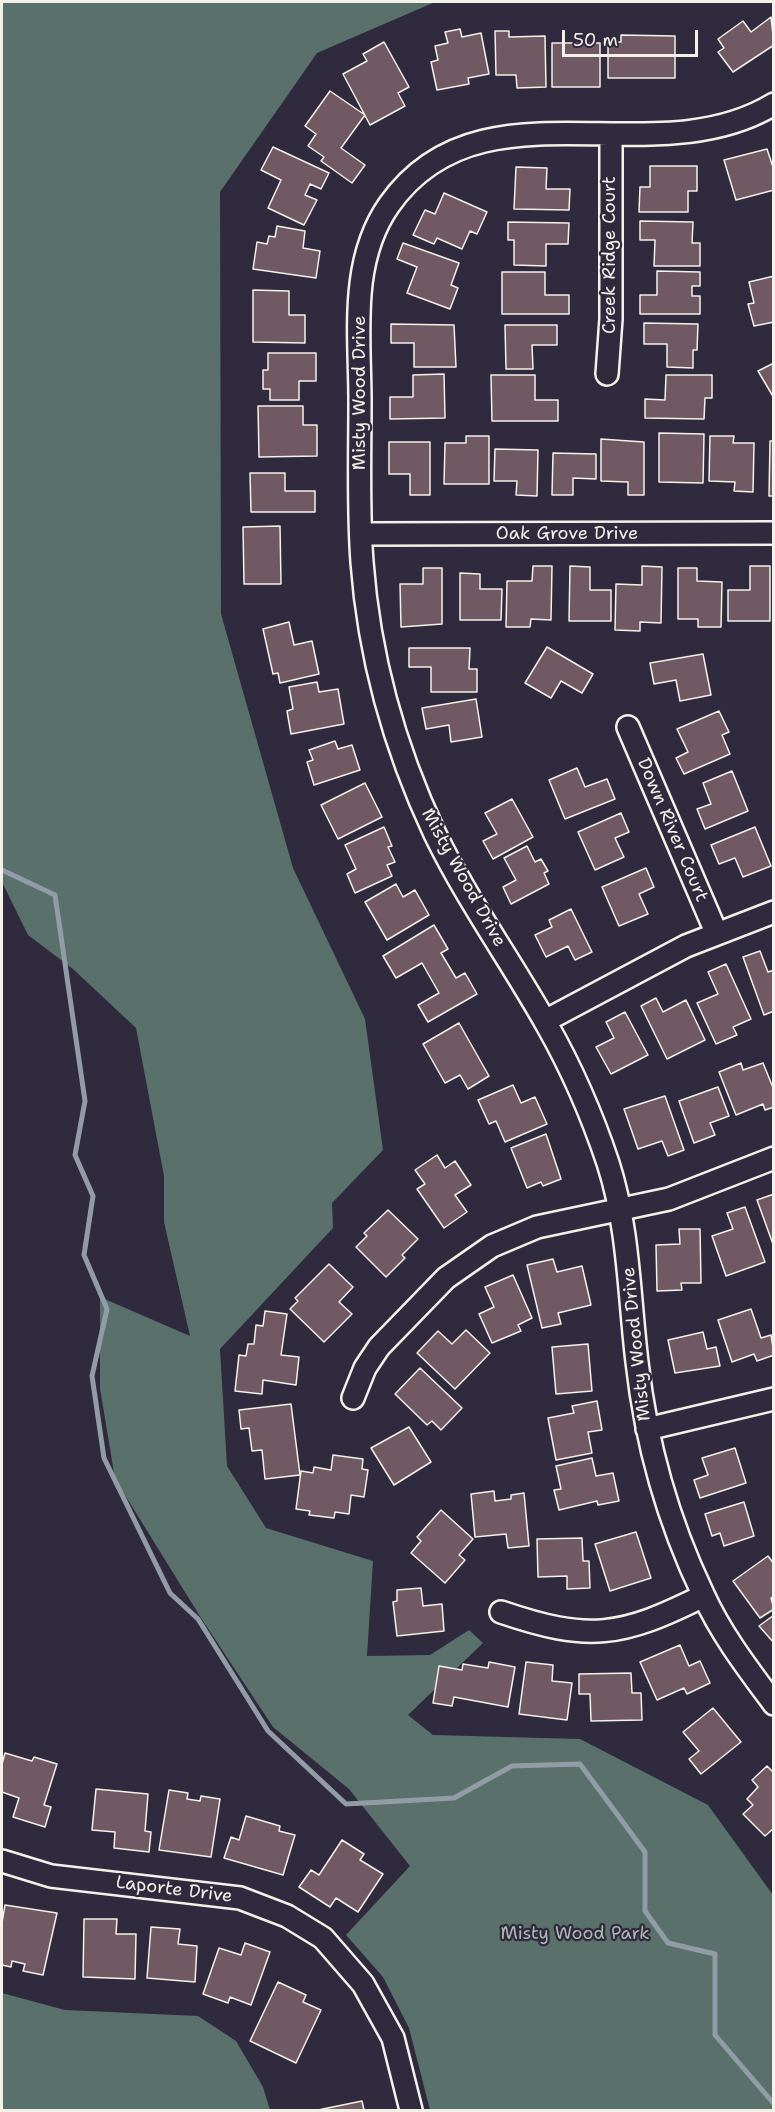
<!DOCTYPE html>
<html>
<head>
<meta charset="utf-8">
<style>
	body { margin:0 }
	#map { position:relative; width:775px; height:2112px; overflow:hidden; background:#2f2a3d; font-family:"Shantell Sans",sans-serif }
	canvas { display:block }
	.frame { position:absolute; inset:0; border:3px solid #f4f1e8; pointer-events:none }
	.scale { position:absolute; left:562px; top:30px; width:136px; height:27px; box-sizing:border-box; border:3px solid #f4f1e8; border-top:0; padding-left:8px; font-size:18px; line-height:21px; white-space:nowrap; color:#f4f1e8; -webkit-text-stroke:4px #2f2a3d; paint-order:stroke }
</style>
</head>
<body>
<div id="map">
<canvas width="775" height="2112"></canvas>
<div class="frame"></div>
<div class="scale">50 m</div>
</div>
<script>
const context = document.querySelector('canvas').getContext('2d');
context.lineJoin = 'round';
function paint(path, color) {
  context.fillStyle = color;
  context.fill(path, 'evenodd');
}
function stroke(path, color, width, dash) {
  context.strokeStyle = color;
  context.lineWidth = width;
  context.lineCap = dash ? 'butt' : 'round';
  context.setLineDash(dash || []);
  context.stroke(path);
}
function write(font, color, halo, rows, align = 'center') {
  context.font = font + ' "Shantell Sans",sans-serif';
  context.lineWidth = 4.5;
  context.setLineDash([]);
  context.textBaseline = 'middle';
  context.strokeStyle = halo;
  context.fillStyle = color;
  for (const [text, x, y, turn = 0] of rows) {
    context.save();
    context.translate(x, y);
    context.rotate((+turn || 0) * Math.PI / 180);
    context.textAlign = isNaN(turn) ? turn : align;
    if (halo) context.strokeText(text, 0, 0);
    context.fillText(text, 0, 0);
    context.restore();
  }
}
paint(new Path2D(`
	M2,2h433l-118,51 -97,139 1,422 72,254 72,151 18,131 -51,53 1,25 -113,121 7,117 39,62 107,33 -6,95 63,-1 39,-25 14,13 -75,72 25,20 147,4 128,66 65,90v215h-343l-21,-82 -26,-51 -37,-42 64,-69 -61,-77 -76,-62 -72,-109 -86,-139 -15,-91v-91l90,39 -26,-114v-46l-28,-148 -63,-59 -45,-34 -26,-53z
	M2,1993l63,17 133,6 38,25 27,46 7,23h-268z`), '#59706b');
stroke(new Path2D(`
	M2,870l53,25 30,206 -10,54 18,41 -9,59 23,54 -15,67 12,82 66,135 28,26 70,112 78,73 108,-6 58,-32 68,-2 65,88v59l23,32 47,11v81l59,69`), '#929ca7', 5);
const building = new Path2D(`
	M771,17l3,28 -41,27 -15,-20 6,-4 -6,-9 25,-18 8,11z
	M460,29l2,8 19,-4 8,41 -21,4 1,6 -32,6 -6,-28 7,-2 -3,-14 13,-3 -3,-11z
	M495,31h14v6l36,-1 1,51 -29,1 -1,-13h-20z
	M621,35l54,1v42h-67v-36h13z
	M384,42l25,45 -11,6 7,13 -35,19 -27,-51 24,-13 -4,-7z
	M552,43h48v44h-48z
	M330,91l35,24 -24,33 24,17 -13,18 -31,-22 3,-4 -16,-11 8,-12 -11,-8z
	M273,147l56,26 -8,16 -11,-5 -5,11 12,5 -13,25 -36,-17 13,-28 -20,-10z
	M767,149l7,21v20l-38,10 -12,-40z
	M650,166h47v25h-9v21h-49l1,-25h10z
	M516,167l31,1 -1,21h24l-1,21 -55,-1z
	M444,193l43,19 -10,22 -7,-3 -8,18 -25,-11 -3,6 -21,-9 12,-25 10,4z
	M640,221l53,1 -1,21h8v23h-46l1,-26h-15z
	M508,222l61,1 -1,21h-22v22l-32,-1v-25h-6z
	M277,226l28,5 -2,17 17,3 -4,27 -63,-9 4,-27 10,2 2,-8 6,1z
	M403,243l56,20 -8,22 7,3 -8,21 -43,-16 10,-26 -20,-8z
	M657,271l43,1v14h-8v10h8v18h-60v-19h17z
	M502,272h43v23h24v19h-67z
	M774,276v46l-20,4 -6,-22 6,-1 -5,-21z
	M253,290l36,1v24h16v28l-52,-1z
	M644,323l54,1 -1,26h-4v18l-26,-1v-23h-23z
	M391,324l63,1 2,42h-42v-24h-23z
	M505,325h52v20h-25l1,24h-27z
	M268,353h48v28h-17v19h-29v-11h-7v-19h5z
	M774,363v35l-16,-27z
	M444,374l1,44 -55,1v-22h23v-22z
	M491,375h44v25h23v21h-66z
	M666,375h46v23h-7l-1,21 -59,-1v-19l20,1z
	M258,406h45v19h14v31l-58,1z
	M659,433l45,1 -1,49 -44,-1z
	M466,436h23v48h-45l1,-41h21z
	M710,436h24l-1,7h21l-1,49 -19,-1 1,-9 -26,-1z
	M601,439l43,3v53h-16v-13l-27,-1z
	M770,441h4v55h-5z
	M389,442h41v53h-20v-21h-21z
	M495,449l43,1 -1,46 -21,-1 1,-14h-23z
	M553,453l43,1v25l-23,-1v17h-21z
	M250,473h35v18h30v21h-64z
	M280,526l1,58h-37l-1,-57z
	M533,566h19l-1,54 -20,-1 -1,8h-24l1,-46h25z
	M570,566l20,1v23h21v31h-42z
	M642,566l20,1 -1,56 -21,-1v9l-25,-1 1,-46 26,1z
	M750,566h20v55h-42v-31h22z
	M423,568h19v56l-41,3 -1,-43h23z
	M678,568h19v13l25,1 -1,45h-23v-8h-20z
	M460,573l20,1v15h22l-1,31h-41z
	M289,622l5,23 18,-4 7,33 -39,9 -2,-10 -5,1 -10,-45z
	M547,647l46,27 -11,19 -21,-12 -10,17 -26,-15z
	M409,648h61l-1,21h8v23h-46v-25h-22z
	M703,654l8,41 -31,6 -4,-21 -22,4 -4,-21z
	M317,682l2,10 19,-3 6,35 -53,10 -4,-23 6,-2 -4,-22z
	M476,699l6,38 -31,5 -2,-17 -23,4 -4,-21z
	M719,711l10,21 -7,3 8,19 -46,20 -8,-16 12,-6 -11,-23z
	M335,741l3,8 14,-4 8,25 -46,15 -7,-23 6,-2 -4,-10z
	M577,768l8,19 22,-8 8,20 -50,20 -16,-39z
	M732,771l16,40 -43,18 -8,-20 14,-5 -8,-21z
	M365,783l17,34 -44,22 -17,-34z
	M512,799l21,38 -40,22 -10,-18 14,-7 -12,-21z
	M621,813l8,19 -14,6 9,19 -29,13 -17,-38z
	M384,827l8,19 -4,1 7,15 -8,3 5,11 -37,17 -8,-19 9,-5 -11,-24z
	M755,827l16,39 -28,11 -8,-19 -16,6 -8,-19z
	M527,846l8,16 6,-3 7,12 -4,2 5,11 -38,20 -8,-17 13,-7 -12,-22z
	M646,868l8,19 -15,7 9,20 -29,12 -17,-39z
	M396,884l7,13 12,-7 14,25 -42,25 -22,-38z
	M571,909l21,43 -17,8 -7,-14 -22,11 -11,-22 17,-8 -3,-7z
	M434,925l14,24 -7,4 15,25 9,-5 12,21 -49,28 -10,-17 21,-12 -17,-30 -26,15 -13,-22z
	M760,951l8,21 6,-2v41l-10,4 -21,-58z
	M726,964l25,55 -18,8 4,8 -21,9 -19,-41 21,-9 -10,-22z
	M656,998l7,14 23,-12 19,40 -38,19 -26,-53z
	M625,1012l23,43 -37,19 -15,-27 18,-9 -8,-16z
	M459,1023l30,53 -21,13 -8,-14 -15,8 -22,-39z
	M741,1063l2,7 20,-7 11,27v17l-9,3 -2,-6 -27,11 -17,-43z
	M513,1085l8,18 14,-6 12,27 -42,18 -9,-21 -7,3 -11,-24z
	M718,1087l11,29 -19,7 5,12 -21,8 -15,-42z
	M665,1096l19,54 -16,6 -6,-15 -24,8 -14,-40z
	M546,1134l15,45 -18,7 -2,-4 -14,6 -16,-40z
	M437,1155l8,13 10,-7 16,24 -16,10 12,17 -23,16 -27,-39 8,-5 -10,-14z
	M774,1194v53l-17,-47z
	M745,1207l20,55 -39,14 -14,-40 21,-7 -6,-16z
	M388,1210l30,29 -16,16 3,3 -19,19 -30,-30 11,-11 -3,-3z
	M679,1229h21l1,54h-20l1,7 -25,1 -1,-46 24,-1z
	M553,1259l4,13 25,-6 9,39 -33,8 3,11 -19,4 -15,-63z
	M329,1264l24,23 -14,15 13,12 -28,28 -34,-33 8,-8 -3,-3z
	M513,1275l19,43 -14,7 3,6 -29,12 -13,-29 15,-7 -9,-20z
	M751,1309l10,29 10,-3 3,20 -17,6 -3,-7 -22,8 -14,-42z
	M265,1311l22,3 -6,41 18,2 -3,28 -33,-5 -1,14 -27,-3 4,-36 7,1 2,-12h6l2,-19 7,1z
	M466,1330l24,23 -35,36 -38,-36 21,-22 14,13z
	M703,1332l4,17 9,-2 4,19 -45,7 -7,-33z
	M588,1344l4,47 -36,3 -4,-47z
	M420,1368l42,40 -21,22 -9,-9 -5,4 -32,-31z
	M597,1401l5,29 -14,2 4,21 -36,7 -8,-42 26,-5 -2,-7z
	M291,1404l9,71 -35,4 -3,-29 -10,1 -3,-23 -8,1 -2,-19z
	M409,1427l22,35 -37,23 -23,-37z
	M735,1448l11,35 -46,15 -6,-18 14,-5 -6,-17z
	M333,1455l30,4 -1,10 6,1 -4,27 -13,-2 -2,19 -14,-2 -1,6 -25,-3 1,-4 -14,-2 5,-38 12,2 1,-6 17,3z
	M592,1458l4,18 17,-3 6,28 -21,4 -1,-4 -38,9 -5,-20 7,-1 -5,-23z
	M494,1491l1,10 16,-2v-4l13,-2 5,53 -21,2 -2,-14 -31,3 -4,-43z
	M744,1502l10,34 -30,10 -4,-13 -8,3 -7,-22z
	M441,1510l32,29 -14,16 6,5 -20,23 -34,-30 10,-12 -4,-4z
	M636,1532l15,46 -41,13 -15,-47z
	M582,1538l1,23h6l1,27 -23,1v-13l-29,1 -1,-38z
	M768,1556l6,8v32l-3,2 3,11 -14,9 -27,-37z
	M421,1588l2,18 19,-2 2,27 -47,5 -4,-34 4,-1v-11z
	M774,1615v28l-15,-17z
	M680,1645l9,21 11,-5 10,22 -23,11 -3,-6 -27,12 -17,-38z
	M489,1662l26,5 -7,40 -54,-10 -2,9 -19,-3 6,-37 23,4 1,-6 25,4z
	M526,1662l27,3 -1,16 20,2 -5,37 -48,-6z
	M631,1673l1,20h9l1,27 -51,1 -1,-27h-11v-20z
	M713,1708l28,34 -40,32 -12,-15 10,-8 -16,-19z
	M5,1753l27,8 2,-4 23,7 -13,41 7,2 -6,20 -32,-10 6,-19 -17,-6v-28z
	M767,1766l7,7v55l-9,8 -22,-22 10,-9 -6,-6 11,-12 -6,-7z
	M96,1789l52,5 -3,37 6,1 -2,20 -35,-4 1,-16 -23,-2z
	M169,1790l19,3 -1,6 13,2 1,-5 19,3 -9,58 -52,-7z
	M246,1816l34,10 -1,5 16,4 -12,40 -59,-17 7,-21 8,3z
	M342,1840l22,14 -4,6 23,14 -25,38 -22,-14 -6,9 -31,-20 12,-17 8,5z
	M5,1905l52,8 -14,62 -20,-4 2,-7 -13,-3 -1,6 -9,-2v-42z
	M84,1919h33l-1,15h20l-1,45 -52,-2z
	M151,1927l29,2 -2,15 19,2 -2,36 -48,-4z
	M245,1943l25,9 -19,53 -21,-8 -2,6 -25,-9 16,-46 22,7z
	M278,1982l28,13 -3,7 18,8 -25,53 -46,-22z
	M362,2101l2,9h-46z`);
paint(building, '#705962');
stroke(building, '#f4f1e8', 1.5);
const minor = new Path2D(`
	M774,104c-121,74 -294,-29 -385,101 -40,57 -29,131 -29,196 0,54 -2,108 2,161 7,94 33,187 73,272 32,66 76,127 112,191 25,44 45,90 61,138 21,65 21,133 29,199 9,81 31,159 66,232 18,40 45,75 71,110
	M607,374l4,-55v-184
	M361,534l413,-1
	M628,727l88,205
	M545,1021l141,-75 88,-34
	M353,1398l12,-30 14,-21 67,-69 46,-32 45,-19 132,-28 105,-41
	M647,1429l127,-30
	M501,1612c88,30 120,25 202,-16
	M2,1861l49,15 189,22 47,18 36,22 40,46 30,54 18,72`);
stroke(minor, '#f4f1e8', 26);
stroke(minor, '#2f2a3d', 21);
write('18px', '#f4f1e8', '#2f2a3d', [
	["Creek Ridge Court",610,255,-90],
	["Misty Wood Drive",360,393,-90],
	["Oak Grove Drive",567,534],
	["Down River Court",672,830,67],
	["Misty Wood Drive",463,878,61],
	["Misty Wood Drive",637,1344,-96],
	["Laporte Drive",174,1890,7]
]);
write('18px', '#aeb7b0', '#2f2a3d', [
	["Misty Wood Park",575,1934]
]);
</script>
</body>
</html>
